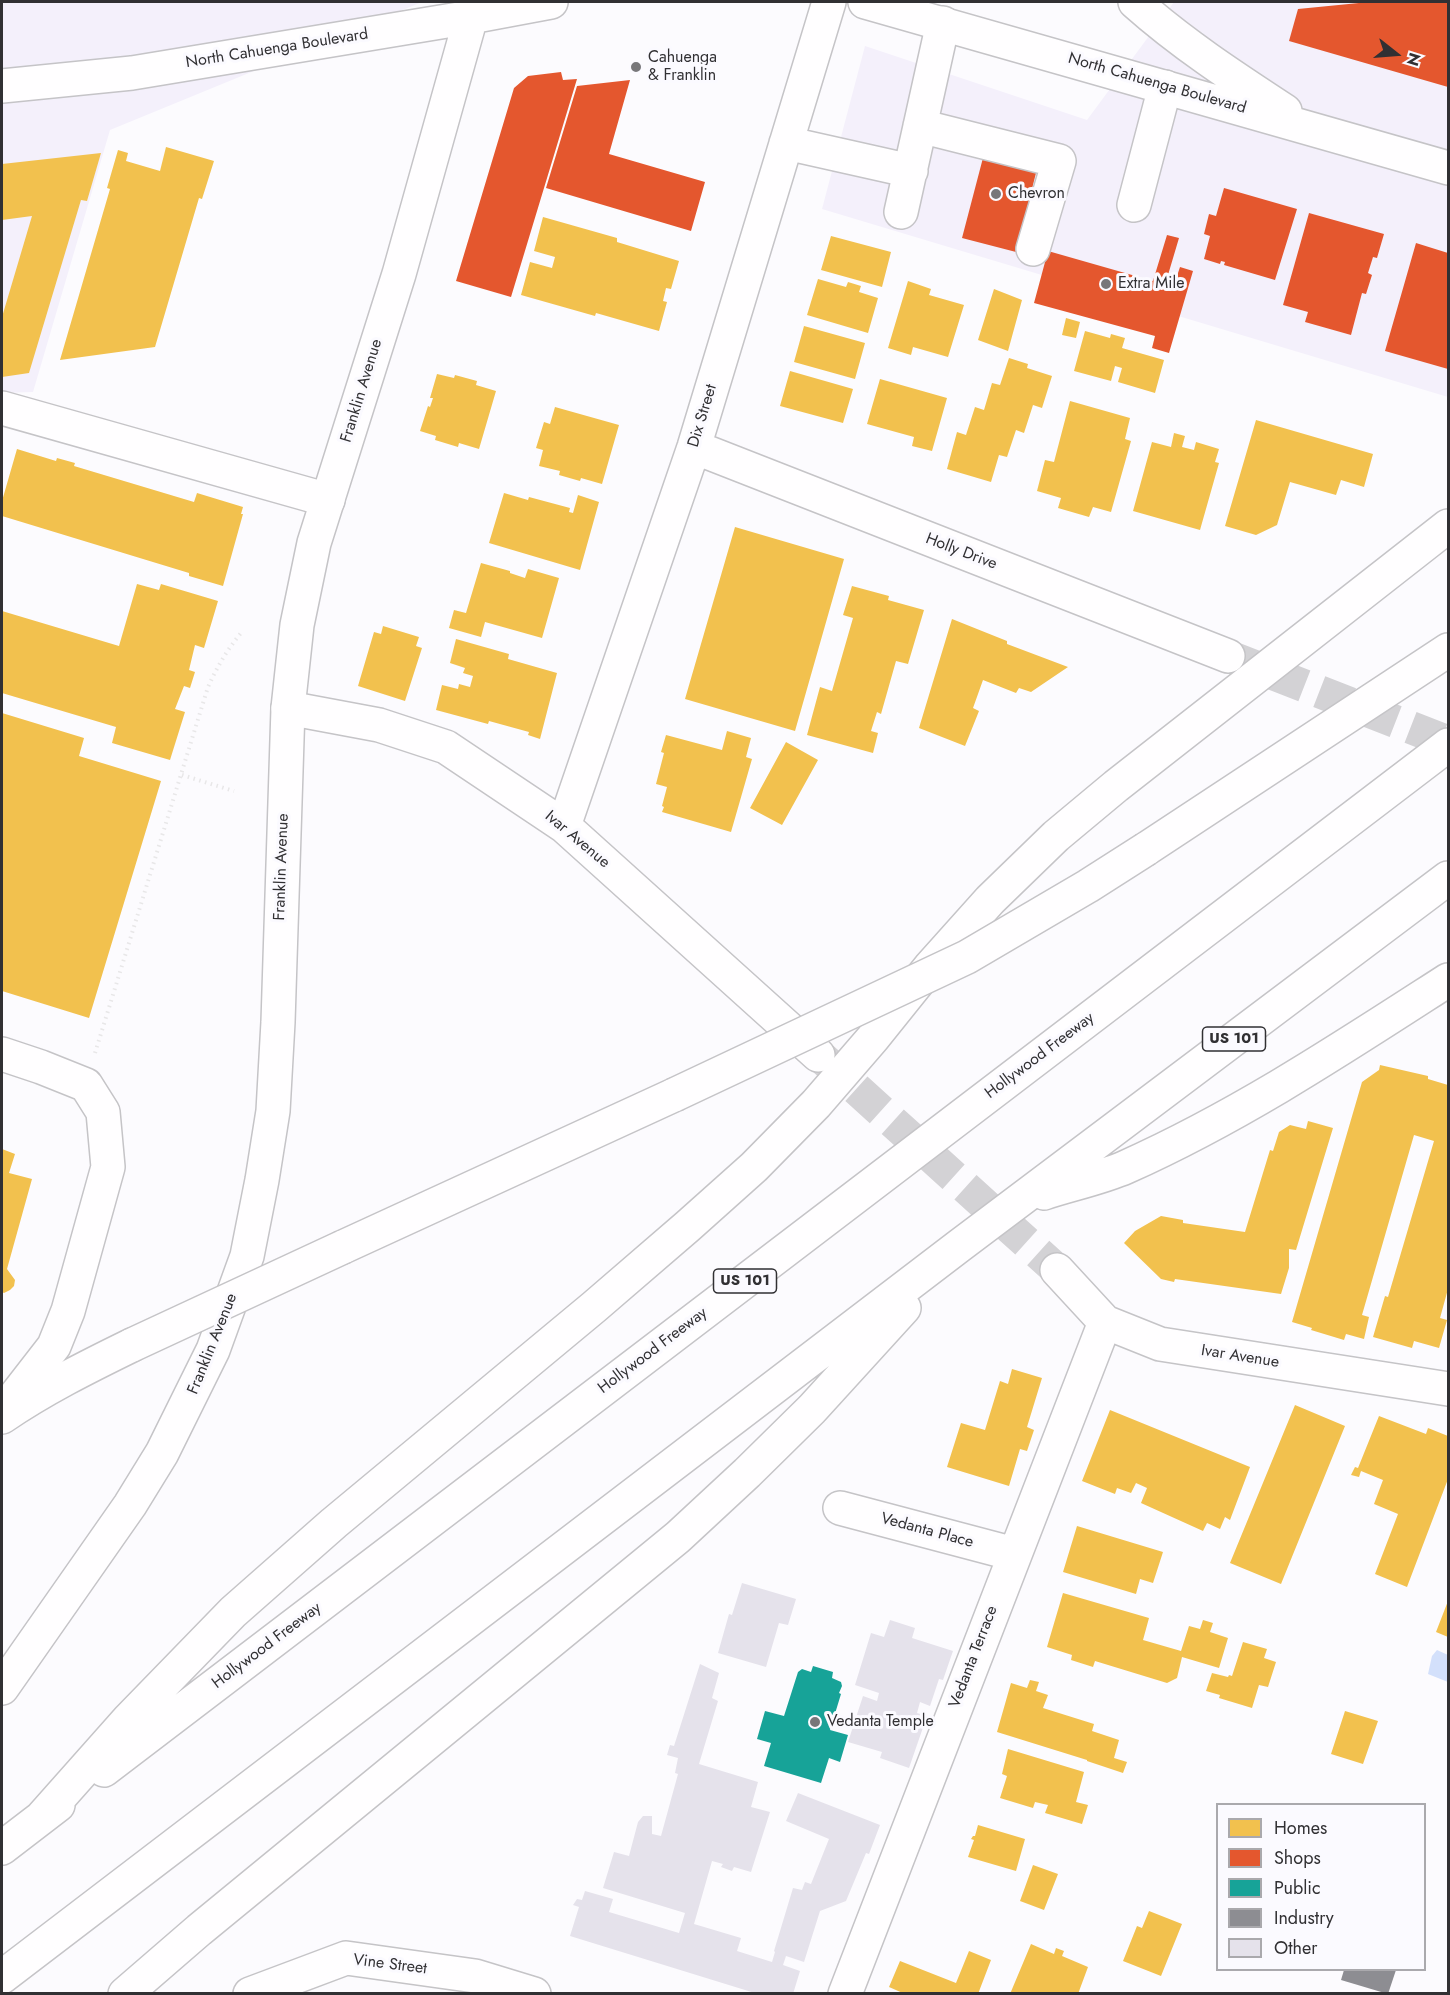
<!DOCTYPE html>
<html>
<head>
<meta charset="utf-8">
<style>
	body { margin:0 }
	#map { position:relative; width:1450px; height:1995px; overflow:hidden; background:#fcfbfe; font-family:Jost,sans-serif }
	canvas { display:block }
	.frame { position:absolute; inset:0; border:3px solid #313033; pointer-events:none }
	.legend { position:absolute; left:1216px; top:1803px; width:210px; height:168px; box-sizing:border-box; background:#fbfaff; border:2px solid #aaa9ad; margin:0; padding:8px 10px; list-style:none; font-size:18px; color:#313033 }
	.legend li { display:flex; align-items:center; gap:12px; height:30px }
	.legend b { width:30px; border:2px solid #aaa9ad }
	.north { position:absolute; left:1366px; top:24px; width:60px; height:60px; -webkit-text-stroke:4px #fbfaff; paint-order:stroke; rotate:107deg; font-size:16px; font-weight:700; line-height:24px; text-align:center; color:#313033 }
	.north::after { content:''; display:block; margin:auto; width:21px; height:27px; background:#313033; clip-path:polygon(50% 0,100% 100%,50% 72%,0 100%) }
</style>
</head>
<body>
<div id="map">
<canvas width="1450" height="1995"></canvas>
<div class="frame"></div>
<ul class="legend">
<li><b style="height:16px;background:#f2c14e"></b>Homes</li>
<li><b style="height:16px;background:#e4572e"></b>Shops</li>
<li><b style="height:16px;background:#17a398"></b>Public</li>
<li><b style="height:16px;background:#8d8d92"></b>Industry</li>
<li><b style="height:16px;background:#e5e2eb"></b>Other</li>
</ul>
<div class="north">N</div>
</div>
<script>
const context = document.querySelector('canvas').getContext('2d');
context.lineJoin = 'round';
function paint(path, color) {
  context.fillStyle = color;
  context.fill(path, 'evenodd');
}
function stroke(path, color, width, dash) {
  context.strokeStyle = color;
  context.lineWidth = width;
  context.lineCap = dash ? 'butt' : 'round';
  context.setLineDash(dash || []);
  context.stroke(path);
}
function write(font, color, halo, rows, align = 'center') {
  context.font = font + ' Jost,sans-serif';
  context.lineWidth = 6;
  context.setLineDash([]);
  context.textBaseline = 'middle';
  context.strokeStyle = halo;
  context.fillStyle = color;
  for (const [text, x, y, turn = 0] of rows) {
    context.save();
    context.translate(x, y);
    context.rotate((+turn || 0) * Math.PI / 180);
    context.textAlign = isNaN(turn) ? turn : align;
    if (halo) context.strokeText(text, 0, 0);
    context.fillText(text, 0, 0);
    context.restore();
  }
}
paint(new Path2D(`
	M2,2h420l-312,128 -77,262 -31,1z
	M1174,2h274v395l-626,-188 43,-163 222,74z`), '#f4f0fb');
paint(new Path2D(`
	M1437,1650l11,5v27l-20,-8 4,-18z`), '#d3e0fb');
paint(new Path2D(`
	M166,147l48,14 -12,38 -3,-1 -44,149 -95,13 50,-171 -3,-1 11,-38 10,3 -2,8 34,10z
	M101,153l-14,48 -6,-1 -52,173 -27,4v-60l30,-101 -30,4v-56z
	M543,217l74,21v4l62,19 -8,28 -5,-1 -3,13 4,1 -8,29 -63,-18 -1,3 -74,-21 9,-33 22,6 3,-11 -21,-6z
	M831,236l60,16 -9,35 -61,-17z
	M818,279l28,8 2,-5 13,4 -2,6 19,6 -10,35 -61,-18z
	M908,281l23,8 -2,6 35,10 -16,52 -35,-10 -2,8 -23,-7z
	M994,289l28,11 -14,51 -30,-11z
	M1066,318l14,4 -4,16 -14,-3z
	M804,326l61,17 -10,36 -61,-17z
	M1085,331l25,7 1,-4 14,4 -3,10 42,12 -9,33 -37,-11 4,-14 -7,-2 -4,15 -37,-10z
	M1009,358l19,6 -1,4 25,8 -10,32 -9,-3 -9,28 -8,-3 -9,27 -8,-2 -8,27 -44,-13 10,-37 9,3 9,-28 9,3 8,-27 8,2z
	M790,371l63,18 -10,34 -63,-17z
	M437,374l17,4 1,-3 22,6 -1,4 20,6 -17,58 -20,-6 -1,4 -23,-7 1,-4 -16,-5 8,-25 2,1 3,-9h-3z
	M880,379l67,19 -15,53 -20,-5 2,-9 -47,-13z
	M1070,401l60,17 -5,21 6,2 -20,71 -18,-5 -4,10 -31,-9 3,-10 -24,-7 8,-31 9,2z
	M555,407l64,18 -17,59 -21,-6 -1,3 -21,-6 1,-4 -21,-5 4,-16 -7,-2 8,-26 6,2z
	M1256,420l117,34 -9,33 -23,-7 -5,15 -46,-13 -13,43 -21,10 -31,-9z
	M1174,433l11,3 -3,11 12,3 2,-8 23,7 -4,13 4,1 -19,67 -67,-19 19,-69 19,5z
	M17,449l39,12 1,-3 18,5 -1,3 120,36 3,-9 46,14 -2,7h2l-20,72 -34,-10v-3l-187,-57v-15z
	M504,493l24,7 1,-3 41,11 -1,4 4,1 5,-18 21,7 -19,68 -91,-27z
	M735,527l109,32 -49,172 -110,-32z
	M481,563l29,8v2l15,5 3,-9 31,9 -17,60 -57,-16 -4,15 -32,-9 5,-18 12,3z
	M137,584l22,6 2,-6 57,17 -14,47 -9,-3 -6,25 6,2 -5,16 -6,-2 -9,23 10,3 -15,48 -58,-17 4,-16 -114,-34v-82l117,35z
	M852,586l37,10 -1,4 36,10 -16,54 -12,-3 -15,53 -4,-2 -6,19 7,2 -5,20 -66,-18 13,-48 12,4 21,-73 -10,-3z
	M952,619l55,22v3l61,23 -37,25 -12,-4 -3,5 -33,-13 -10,28 6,3 -14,35 -46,-18z
	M383,626l36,11 -3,9 6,2 -17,53 -47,-15 16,-54 7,2z
	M456,639l53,15 -1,5 49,14 -17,66 -12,-4 1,-3 -40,-11 -1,3 -52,-14 6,-25 16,4 1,-5 11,3 3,-11 -10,-3 2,-5 -15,-5z
	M2,713l82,25 -5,18 82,25 -72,237 -87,-27z
	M727,731l24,7 -5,19 6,2 -21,73 -69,-20 2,-5 -2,-1 5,-19 -11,-3 8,-31 -3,-1 5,-17 56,15z
	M786,742l32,18 -36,65 -32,-17z
	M1380,1065l48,11v3l20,6v204l-8,29 7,2 -8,28 -25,-7 -2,7 -39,-11 12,-41 3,1 46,-156 -20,-6 -52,180 7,2 -5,22 -18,-5 -2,6 -33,-10 1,-2 -20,-6 70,-240 17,-12z
	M1308,1121l25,7 -37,122 -7,-1v19l-8,26 -106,-15 -1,3 -13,-3 -37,-36 11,-12 26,-15 22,4v3l62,9 25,-82 3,1 6,-19 11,-7 16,4z
	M2,1149l13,5 -6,19 23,6 -25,90 8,11 -1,6 -4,4 -6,3 -2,-1z
	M1012,1369l30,9 -15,49 7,3 -7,21 -7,-2 -11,37 -62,-19 14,-44 24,7 15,-49 8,3z
	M1295,1405l50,21 -64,158 -51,-21z
	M1110,1410l140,57 -20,53 -5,-3 -5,12 -13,-6 -4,8 -62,-28 6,-15 -11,-5 -5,10 -14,-5 -2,6 -33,-13z
	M1379,1416l47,18 2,-6 20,8v43l-41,108 -32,-13 23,-60 -24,-10 9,-24 -22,-9 -2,6 -8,-2 4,-8 3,1z
	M1077,1526l86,26 -10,31 -13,-4 -4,15 -73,-22z
	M1063,1593l86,25 -6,22 38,11 8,-25 11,3 3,-9 10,3 -3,9 18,6 -9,30 -37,-11 -5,21 -10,5 -72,-22 -2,6 -22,-7 1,-5 -25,-8z
	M1448,1601v36l-12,-5z
	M1243,1642l24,7 -3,9 12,4 -8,25 -9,-2 -7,23 -33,-10 1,-3 -14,-4 6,-18 16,4 1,-2 3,1z
	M1030,1680l9,2 -3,9 12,4 -5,13 51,16 -2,7 27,9 -5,18 13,4 -4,11 -36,-12v-1l-90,-28 14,-49 16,5z
	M1345,1711l33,10 -15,43 -32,-10z
	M1008,1749l76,23 -8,30 12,3 -6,19 -37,-11 3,-8 -13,-3 -2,6 -33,-10 7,-22 -5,-2z
	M978,1825l47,14 -9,32 -48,-14 6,-17 -3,-1 2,-3h2z
	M1033,1865l25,9 -14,36 -24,-9z
	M1149,1911l33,13 -21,52 -38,-15 14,-35 5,2z
	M1031,1944l23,10 2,-6 8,3 -2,5 26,11 -10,27h-68z
	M969,1951l22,9 -13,34h-73l-16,-7 11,-26 56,22z`), '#f2c14e');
paint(new Path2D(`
	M1369,2h79v85l-159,-46 9,-32z
	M561,72l2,8 14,-1 -66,218 -55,-16 58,-193 14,-12z
	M630,80l-21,74 96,28 -14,49 -145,-43 31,-102z
	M984,154l53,15 -21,83 -54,-14z
	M1224,188l73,21 -22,71 -51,-15 1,-3 -4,-1 -1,3 -16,-5 6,-23 -6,-2 5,-20 7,2z
	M1309,213l75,21 -7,24 -4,-1 -5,16 4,2 -6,19 -4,-1 -11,42 -46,-13 3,-10 -25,-7z
	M1167,235l12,3 -14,47 8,3 7,-21 13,4 -24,82 -17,-5 3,-12 -121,-33 14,-52 105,30z
	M1416,243l32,10v116l-63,-18z`), '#e4572e');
paint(new Path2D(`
	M813,1666l20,6 -1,6 9,4 1,4 -3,7 2,1 -11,36 18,5 -8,27 -11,-4 -8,25 -57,-17 7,-23 -14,-4 8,-28 19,5 14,-44 4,-3 9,3z`), '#17a398');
paint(new Path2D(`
	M1344,1970h52l-8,24 -47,-14z`), '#8d8d92');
paint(new Path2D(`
	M742,1583l54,16 -8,26 -9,-2 -13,44 -48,-14 11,-39 3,1z
	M890,1620l25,8 -3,10 41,13 -10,29 -4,-1 -9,27 -10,-4 -3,11 10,3 -18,52 -29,-10 2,-6 -34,-10 15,-46 14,5 2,-8 -24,-8 16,-52 13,4z
	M700,1664l19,9 -7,25 6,3 -19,63 59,18 -7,25 19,5 -19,60 -17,-5 -2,4 -11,-4 2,-3 -11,-3 -18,63 47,14 -4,13 35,11 3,-10 -1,-1 19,-63 9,2 3,-8 6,2 18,-45 -43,-18 12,-28 82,32 -11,29 -3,-1 -20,48 -26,10 -16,51 -18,-6 -3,9 17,6 -7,23h-35l-188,-58 9,-29 -6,-2 4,-6 5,1 3,-9 28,8 -4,13 70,21 6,-20 -82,-25 11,-36 15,4 9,-34 5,-6h9v18l9,2 17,-62 -3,-1 3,-15 -11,-3 3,-10 4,1z`), '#e5e2eb');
stroke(new Path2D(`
	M1228,656l220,86
	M820,1056l237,214`), '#d3d2d5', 33, [33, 16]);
const minor = new Path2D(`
	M920,126l139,35 -26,88
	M786,143l125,28
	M1134,205l31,-118
	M901,212l42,-189
	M2,408l326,92
	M694,447l534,209
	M288,708l91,17 67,22 118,79 254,229
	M564,826l130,-379 135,-445
	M2,1054l39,13 45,18 17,27 5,55 -40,144 -14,35 -52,67
	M1057,1270l48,52 55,22 288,45
	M840,1508l174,46
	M250,1994l96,-36 129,18 59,18
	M845,1994l260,-672`);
const major = new Path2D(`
	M865,2l583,166
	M1135,2c46,41 98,75 150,109
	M2,86l130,-13 339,-56 80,-15
	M2,1688l128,-183 32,-52 51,-103 34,-94 15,-76 11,-69 5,-89 10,-314 9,-83 17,-82 85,-269 72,-257`);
const highway = new Path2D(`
	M1146,849l302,-199
	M1044,1193c27,-9 57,-15 82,-26 114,-51 218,-120 322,-187
	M343,1247l331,-152
	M2,1417c41,-28 85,-50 130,-72
	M104,1770l1344,-1025
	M42,1817l87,-98 104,-107 101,-89 260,-216 94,-81 66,-59 62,-63 57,-66 57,-71 60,-67 66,-64 60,-50 332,-260
	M2,1848l56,-43
	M2,1977l957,-731 489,-368
	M125,1994l74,-64 479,-393 69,-64 65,-64 92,-101`);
stroke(minor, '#c5c4c7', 36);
stroke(major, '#c5c4c7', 36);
stroke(highway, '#c5c4c7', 36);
stroke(new Path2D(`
	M182,775l52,16
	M95,1053l113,-366c9,-20 19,-37 33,-54`), '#e8e7e8', 4, [1.5, 4.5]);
stroke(minor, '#fffeff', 33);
stroke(major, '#fffeff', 33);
stroke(highway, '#fffeff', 33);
const highwayBridge = new Path2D(`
	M674,1095l293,-138 121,-71 58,-37
	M132,1345l211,-98`);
stroke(highwayBridge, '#c5c4c7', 36, []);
stroke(highwayBridge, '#fffeff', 33);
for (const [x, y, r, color] of [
	[636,67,6,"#78777a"],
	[996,194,6,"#78777a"],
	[1106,284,6,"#78777a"],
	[815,1722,6,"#78777a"]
]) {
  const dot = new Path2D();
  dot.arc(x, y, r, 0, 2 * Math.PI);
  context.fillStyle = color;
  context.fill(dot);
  stroke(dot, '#fbfaff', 2);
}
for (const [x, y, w] of [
	[1234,1039,63],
	[745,1281,63]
]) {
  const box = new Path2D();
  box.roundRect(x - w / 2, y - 12, w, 24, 4.5);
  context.fillStyle = '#fbfaff';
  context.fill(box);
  stroke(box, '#313033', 1.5);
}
write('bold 15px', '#313033', null, [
	["US 101",1234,1039],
	["US 101",745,1281]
]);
write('16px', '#313033', '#fbfaff', [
	["North Cahuenga Boulevard",277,49,-9],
	["North Cahuenga Boulevard",1157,84,16],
	["Franklin Avenue",362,391,-73],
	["Dix Street",703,416,-73],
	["Holly Drive",961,552,21],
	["Ivar Avenue",577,840,40],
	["Franklin Avenue",282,867,-88],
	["Hollywood Freeway",1040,1056,-37],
	["Franklin Avenue",213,1344,-68],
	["Hollywood Freeway",653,1351,-37],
	["Ivar Avenue",1240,1357,9],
	["Vedanta Place",927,1531,15],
	["Hollywood Freeway",267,1646,-37],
	["Vedanta Terrace",974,1657,-69],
	["Vine Street",390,1965,7]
]);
write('16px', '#313033', '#fbfaff', [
	["Cahuenga",648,58],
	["& Franklin",648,76],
	["Chevron",1008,194],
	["Extra Mile",1118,284],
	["Vedanta Temple",827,1722]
], 'left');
</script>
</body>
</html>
